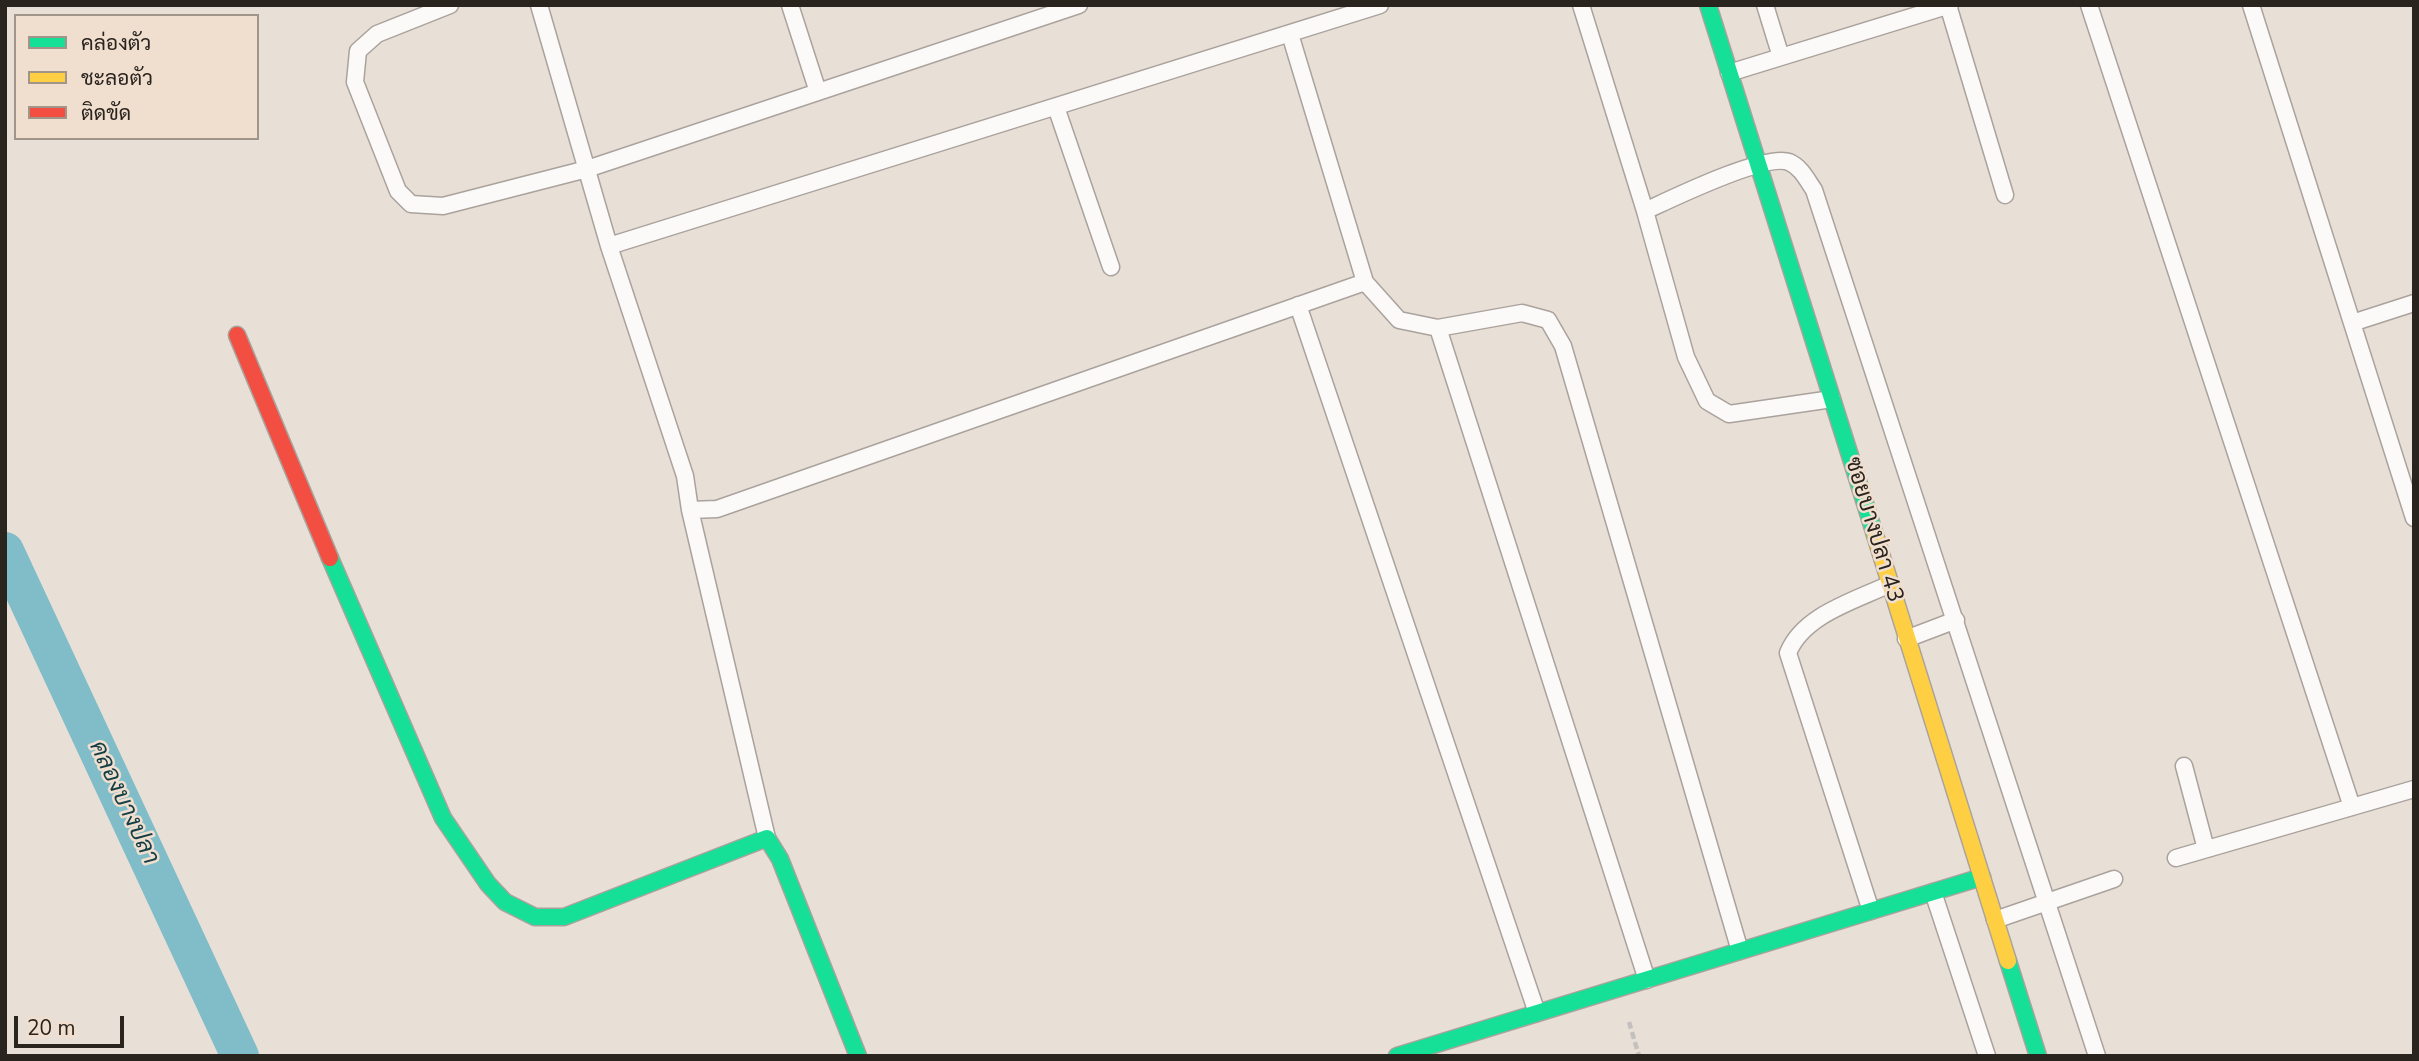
<!DOCTYPE html>
<html>
<head>
<meta charset="utf-8">
<style>
	body { margin:0 }
	#map { position:relative; width:2419px; height:1061px; overflow:hidden; background:#e8dfd7; font-family:"Nunito Sans",Sarabun,sans-serif }
	canvas { display:block }
	.frame { position:absolute; inset:0; border:7px solid #2a241e; pointer-events:none }
	.legend { position:absolute; left:14px; top:14px; width:245px; height:126px; box-sizing:border-box; background:#f0dfcf; border:2px solid #a19488; margin:0; padding:9px 12px; list-style:none; font-size:21px; color:#2a241e }
	.legend li { display:flex; align-items:center; gap:14px; height:35px }
	.legend b { width:35px; border:2px solid #a19488 }
	.scale { position:absolute; left:14px; top:1016px; width:110px; height:32px; box-sizing:border-box; border:4px solid #2a241e; border-top:0; padding-left:9px; font-size:21px; line-height:24px; white-space:nowrap; color:#2a241e; -webkit-text-stroke:5px #f0dfcf; paint-order:stroke }
</style>
</head>
<body>
<div id="map">
<canvas width="2419" height="1061"></canvas>
<div class="frame"></div>
<ul class="legend">
<li><b style="height:9px;background:#16e098"></b>คล่องตัว</li>
<li><b style="height:9px;background:#ffcf43"></b>ชะลอตัว</li>
<li><b style="height:9px;background:#f24e42"></b>ติดขัด</li>
</ul>
<div class="scale">20 m</div>
</div>
<script>
const context = document.querySelector('canvas').getContext('2d');
context.lineJoin = 'round';
function stroke(path, color, width, dash) {
  context.strokeStyle = color;
  context.lineWidth = width;
  context.lineCap = dash ? 'butt' : 'round';
  context.setLineDash(dash || []);
  context.stroke(path);
}
function write(font, color, halo, rows, align = 'center') {
  context.font = font + ' "Nunito Sans",Sarabun,sans-serif';
  context.lineWidth = 5;
  context.setLineDash([]);
  context.textBaseline = 'middle';
  context.strokeStyle = halo;
  context.fillStyle = color;
  for (const [text, x, y, turn = 0] of rows) {
    context.save();
    context.translate(x, y);
    context.rotate((+turn || 0) * Math.PI / 180);
    context.textAlign = isNaN(turn) ? turn : align;
    if (halo) context.strokeText(text, 0, 0);
    context.fillText(text, 0, 0);
    context.restore();
  }
}
stroke(new Path2D(`
	M5,551l235,505`), '#80bdc8', 38);
const lane = new Path2D(`
	M450,5l-73,29 -19,17 -3,31 43,109 13,13 32,2 144,-37 492,-164
	M539,5l70,241 771,-241
	M790,5l28,87
	M1581,5l64,206
	M1765,5l16,52
	M1948,5l57,190
	M2089,5l263,802
	M2251,5l163,513
	M1290,34l75,248 34,38 39,8 84,-15 26,7 15,26 177,605
	M1729,73l221,-68
	M1056,107l55,160
	M609,246l76,230 5,34 27,-1 648,-227
	M1298,305l239,708
	M2352,323l62,-20
	M1438,328l209,652
	M1832,399l-103,15 -22,-13 -21,-44 -41,-146c26,-12 120,-58 144,-49 12,5 18,18 25,28l283,866
	M690,510l77,328
	M1906,639l50,-19
	M2184,766l22,83
	M2176,858l238,-69
	M1933,892l54,164
	M1871,911l-83,-258c15,-38 66,-52 102,-69
	M1995,920l119,-41`);
const fast = new Path2D(`
	M1708,5l167,530
	M330,558l113,260 45,66 17,18 30,15h29l203,-79 13,21 78,197
	M2008,961l30,95
	M1397,1056l585,-179`);
const slow = new Path2D(`
	M1875,535l133,426`);
const jam = new Path2D(`
	M237,335l93,223`);
stroke(lane, '#aaa29c', 19);
stroke(fast, '#aaa29c', 19);
stroke(slow, '#aaa29c', 19);
stroke(jam, '#aaa29c', 19);
stroke(new Path2D(`
	M1629,1022l10,34`), '#c4c0bd', 4.5, [7, 3.5]);
stroke(lane, '#fcfaf9', 16);
stroke(fast, '#16e098', 16);
stroke(slow, '#ffcf43', 16);
stroke(jam, '#f24e42', 16);
write('23px', '#2a241e', '#f0dfcf', [
	["ซอยบางปลา 43",1873,530,73]
]);
write('italic 24px', '#143e46', '#f0dfcf', [
	["คลองบางปลา",123,803,65]
]);
</script>
</body>
</html>
